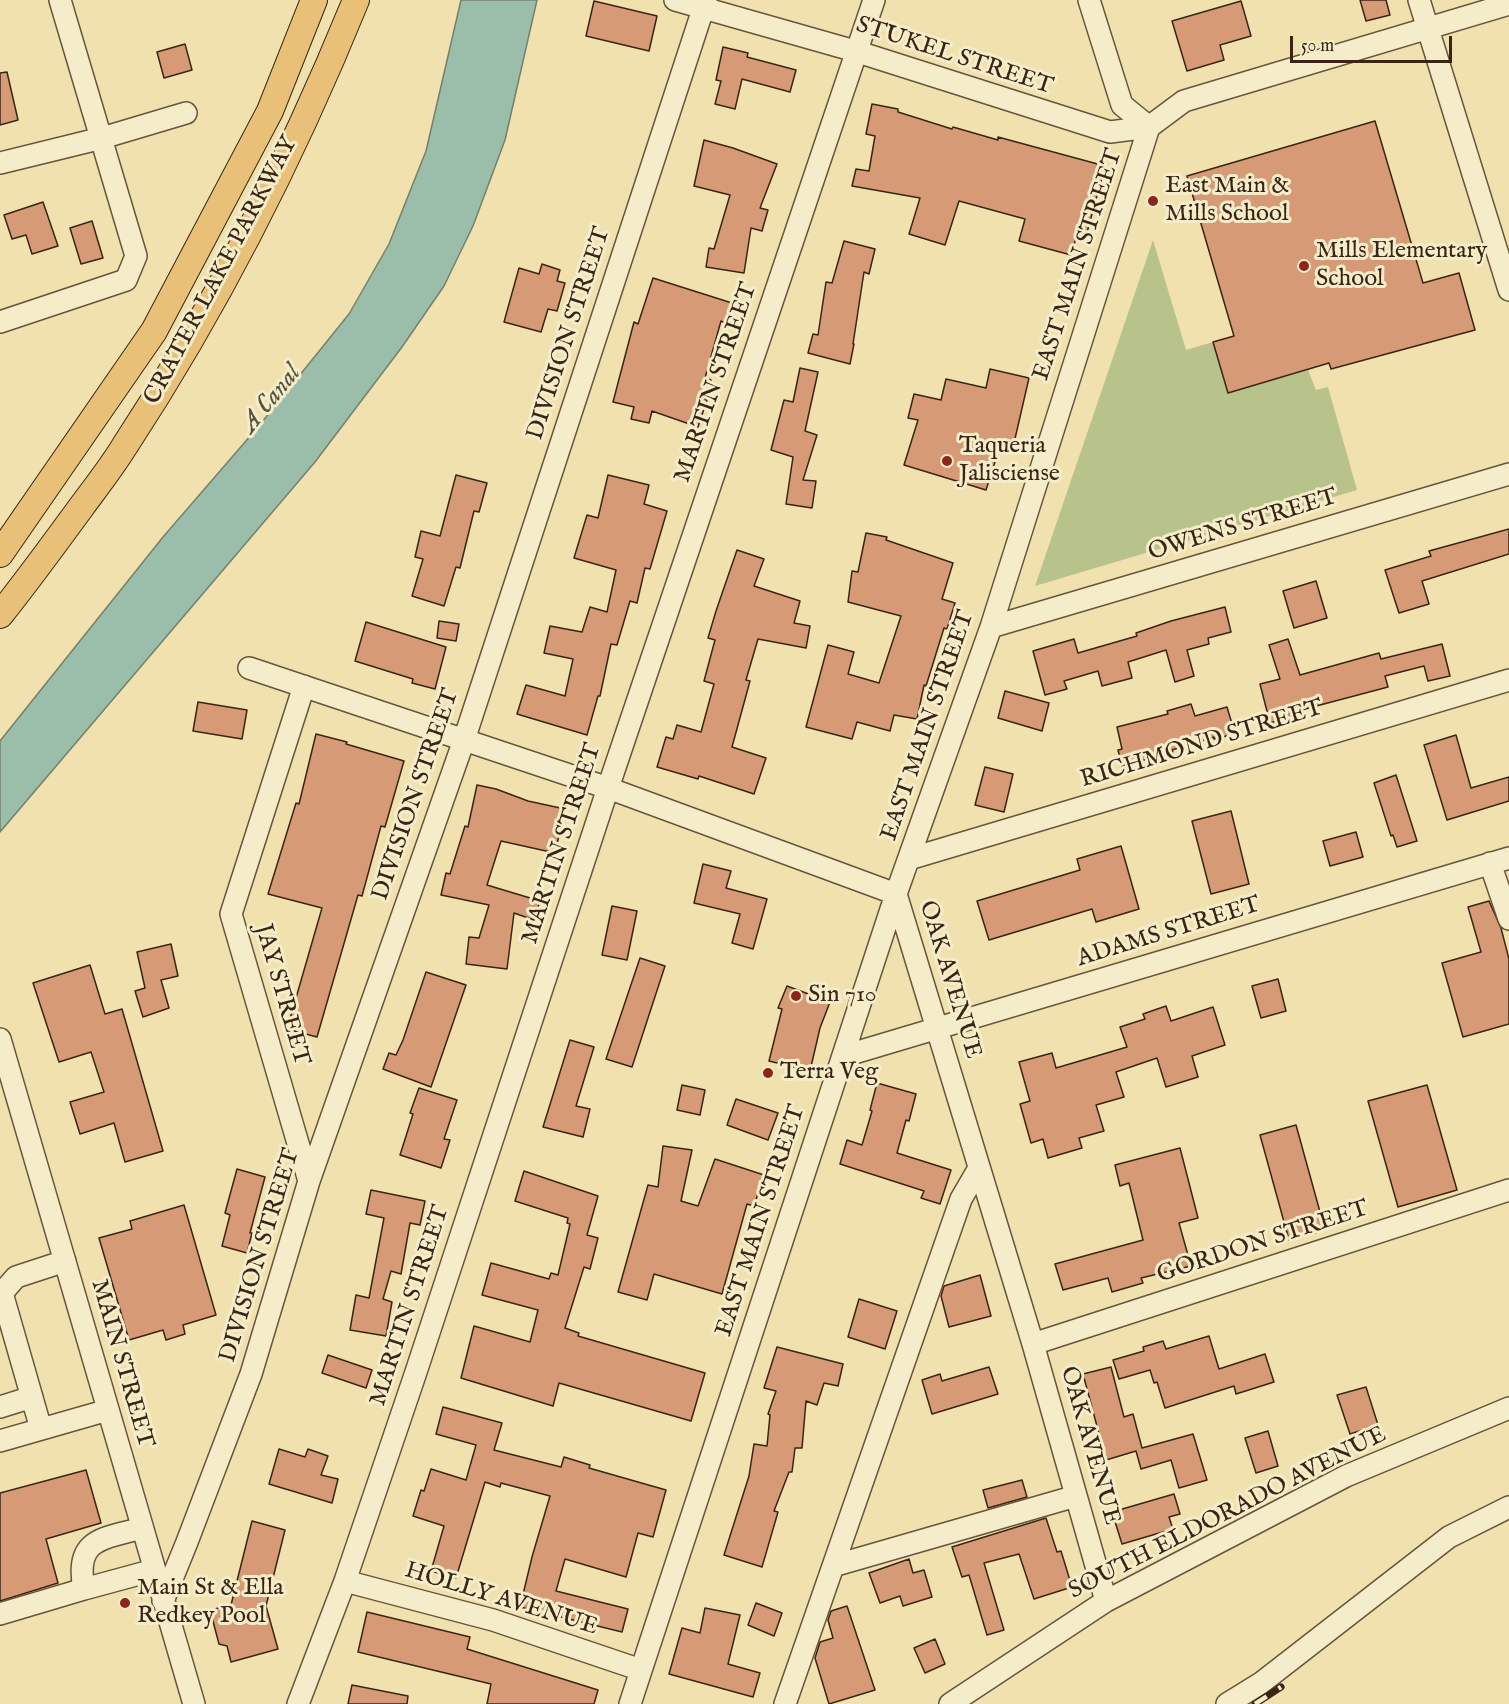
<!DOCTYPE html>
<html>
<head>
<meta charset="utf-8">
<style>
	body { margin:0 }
	#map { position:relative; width:1509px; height:1704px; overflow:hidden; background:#f0e1ae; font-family:"IM FELL English",serif }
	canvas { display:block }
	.scale { position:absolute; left:1290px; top:36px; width:162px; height:27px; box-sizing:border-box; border:3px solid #3a2514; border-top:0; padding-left:8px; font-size:18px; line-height:21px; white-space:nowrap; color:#3a2514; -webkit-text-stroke:4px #f5ecca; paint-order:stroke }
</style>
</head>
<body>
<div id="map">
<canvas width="1509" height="1704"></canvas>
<div class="scale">50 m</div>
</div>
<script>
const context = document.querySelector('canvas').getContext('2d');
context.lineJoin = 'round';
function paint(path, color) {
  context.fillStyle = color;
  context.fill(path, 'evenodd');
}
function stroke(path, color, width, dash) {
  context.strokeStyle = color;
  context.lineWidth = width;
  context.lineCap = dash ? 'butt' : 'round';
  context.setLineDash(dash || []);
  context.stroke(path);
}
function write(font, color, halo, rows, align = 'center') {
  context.font = font + ' "IM FELL English",serif';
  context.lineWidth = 6;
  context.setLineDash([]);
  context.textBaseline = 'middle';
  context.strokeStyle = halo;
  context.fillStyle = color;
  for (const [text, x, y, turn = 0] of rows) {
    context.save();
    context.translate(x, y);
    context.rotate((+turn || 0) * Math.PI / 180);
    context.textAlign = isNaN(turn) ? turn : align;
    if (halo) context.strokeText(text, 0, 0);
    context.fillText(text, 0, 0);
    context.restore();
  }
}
paint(new Path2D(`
	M1153,240l33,110 27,-8 16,51 79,-23 8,20 12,-3 29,103 -322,96z`), '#b8c38b');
const water = new Path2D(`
	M461,0h76l-32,140 -32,86 -29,60 -42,61 -87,115 -315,370v-91l163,-204 95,-110 91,-113 40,-70 37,-93z`);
paint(water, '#9abea9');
stroke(water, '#74816d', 1.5);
const building = new Path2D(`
	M1360,0h26l4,15 -24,6z
	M594,1l63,15 -8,35 -63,-15z
	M1241,1l10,35 -31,9 4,15 -37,11 -15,-50z
	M185,44l7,26 -28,8 -7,-26z
	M723,47l25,6 -1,4 49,13 -6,22 -48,-13 -7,30 -20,-5 6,-23 -5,-1z
	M7,72l11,48 -18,5v-52z
	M872,104l26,5v3l54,17 1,-2 45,13v-3l107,29 -20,74 -9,-2 -5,17 -52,-14 6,-22 -66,-18 -14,44 -36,-11 11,-36 -68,-12 4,-17 13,2 6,-35 -9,-2z
	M1375,121l48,162 36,-10 16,57 -144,39 -2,-6 -101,30 -15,-51 21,-6 -47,-160z
	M704,140l29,8 44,16 -17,44 8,2 -6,21 -11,-3 -7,45 -38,-6 3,-19 5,1 16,-54 -36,-9z
	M43,202l15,44 -26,8 -6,-19 -14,4 -8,-24z
	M92,221l11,37 -22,6 -11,-36z
	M844,241l31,8 -6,25 -5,-2 -11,72h1l-4,20 -42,-11 5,-19 5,1 8,-53 6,1z
	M542,264l18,6 -3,11 8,2 -8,28 -9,-2 -7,23 -37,-10 15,-54 20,6z
	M653,278l79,25 -7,20 -4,-2 -16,57 6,2 -6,19 2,1 -9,27 -46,-16 -3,12 -18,-4 3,-12 -21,-5 21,-80 4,2z
	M800,368l18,4 -13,59 12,4 -14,45 13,1 -4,27 -26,-4 7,-47 -22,-7 13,-50 9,2z
	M990,369l39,9 -15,65 -12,-3 -16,50 -82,-25 14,-45 -10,-2 6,-24 27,6 5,-21 40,9z
	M456,475l31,8 -8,29 -5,-1 -14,57 -4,-1 -12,39 -32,-10 11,-37 -8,-2 6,-26 19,5z
	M608,475l41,10 -5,19 23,7 -17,58 -5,-1 -8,35 -7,-2 -13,44 -6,-1 -11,52h-2l-11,39 -70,-21 9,-29 39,11 8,-37 -29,-6 6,-27 32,6 8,-25 17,5 9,-42 -42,-12 13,-43 11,3z
	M1509,529v25l-87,27 7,23 -30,9 -14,-43 46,-14 -2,-5z
	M866,533l21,4 -1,3 67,23 -11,36 13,4 -8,26 -3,-1 -18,58 -2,-1 -7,34 -23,-4 -4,16 -33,-9 -5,17 -46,-12 22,-82 26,7 -6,22 31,9 22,-67 -53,-14 4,-31 6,1z
	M737,550l27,9 -10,27 46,15 -6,22 16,3 -4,22 -48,-9 -12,41 4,1 -18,66 34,11 -12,36 -55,-18 -1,3 -41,-12 9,-30 7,2 4,-14 24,7 13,-48 -10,-3 11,-41 -7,-2 8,-27z
	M1316,581l11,37 -33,10 -11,-37z
	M1225,607l6,25 -23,6 1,6 -22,6 7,26 -19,6 -9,-32 -38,12 4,16 -30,8 -4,-15 -34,10 3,8 -22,6 -12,-44 41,-12 4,14 59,-17 -1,-3 35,-12z
	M439,621l20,3 -3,17 -19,-3z
	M366,622l80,25 -11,42 -23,-6 1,-4 -58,-18z
	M1288,639l12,36 79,-22 2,6 61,-15 8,32 -22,5 -4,-15 -39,10 3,11 -98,26 1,4 -21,6 -10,-39 20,-5 -11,-34z
	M1005,691l44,12 -7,28 -44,-13z
	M198,702l49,8 -5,29 -49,-8z
	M1191,704l4,12 32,-9 8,27 -21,5v-2l-42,13 1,2 -51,14 -4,-16 4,-1 -5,-22 51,-13 -1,-3z
	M316,734l31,8 -1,2 58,17 -19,66 -4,-1 -19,70 -4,-1 -41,142 -30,-8 35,-121 -54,-14 28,-91 3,1z
	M1456,735l15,53 38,-11v24l-62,19 -23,-75z
	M985,767l28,7 -9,38 -29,-7z
	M1396,775l21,66 -20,6 -4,-12 -2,1 -17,-53z
	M477,785l19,4 32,12 37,8 -10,44 -54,-12 -14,44 53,16 -6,19 -20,-7 -7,56 -41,-5 3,-27 10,1 10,-33 -48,-10 5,-22 4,1 15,-48 3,1z
	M1231,811l18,73 -38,10 -19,-73z
	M1356,832l7,25 -33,9 -7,-25z
	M1121,846l18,63 -43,13 -4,-13 -103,31 -12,-39 103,-31 -3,-11z
	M703,864l28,7 -5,17 41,11 -14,50 -21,-6 8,-29 -46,-11z
	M1489,901l12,27 8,31v65l-46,13 -21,-74 39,-11 -13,-45z
	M612,906l25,5 -10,49 -25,-5z
	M171,944l7,32 -17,4 8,28 -26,9 -8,-26 10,-3 -8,-36z
	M640,958l25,8 -33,101 -26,-8z
	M90,965l15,49 17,-5 41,142 -38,11 -11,-39 -34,11 -10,-32 34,-10 -13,-40 -32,10 -26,-79z
	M426,972l40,13 -35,102 -48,-18 6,-16 7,2 7,-15z
	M1278,979l8,32 -25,7 -9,-32z
	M787,986l43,16 -10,26 -10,43 -41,-10 13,-52 -4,-1z
	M1166,1006l5,15 42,-14 12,38 -33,11 6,21 -32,10 -9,-29 -41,14 8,25 -28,8 8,26 -25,7 3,10 -34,10 -5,-19 -12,4 -11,-39 10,-3 -11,-39 33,-9 4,15 71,-21 -7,-20 25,-8 -2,-5z
	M570,1040l24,7 -18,59 14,3 -7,28 -40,-10z
	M877,1083l39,11 -7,27 -3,-1 -9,33 54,17 -11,34 -19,-6 3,-7 -84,-27 7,-24 15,5 10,-34 -2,-1z
	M682,1085l23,5 -5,25 -23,-5z
	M1427,1085l30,105 -59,17 -30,-106z
	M419,1088l38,12 -13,39 6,1 -9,28 -41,-13 13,-41 -3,-1z
	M736,1099l42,14 -10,27 -41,-15z
	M1296,1125l29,105 -36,10 -29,-105z
	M663,1146l29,4 -11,51 17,5 17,-47 49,16 -10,31 -7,-2 -25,90 -68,-20 -7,26 -29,-8 30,-107 10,2z
	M1180,1148l18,70 -19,5 12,43 -50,12 2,5 -31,9 -4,-14 -45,12 -8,-26 88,-24 -14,-57 -9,3 -5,-21z
	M237,1169l28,8 -15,56h2l-5,20 -25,-7 8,-31 -5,-2z
	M524,1171l74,25 -11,39 11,3 -8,31 -6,-2 -19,61 14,5 -1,3 127,37 -14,48 -132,-38 -6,23 -92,-28 13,-52 56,16 8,-32 -56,-15 9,-32 58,16 2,-6 7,2 12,-51 -3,-1 1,-5 -53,-17z
	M371,1190l54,11 -5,24 -10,-2 -9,51 -10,-3 -8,28 9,3 -6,34 -36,-6 6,-35 13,3 15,-80 -18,-4z
	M184,1205l32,110 -33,10 2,9 -19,6 -3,-10 -34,10 -30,-102 33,-9 -2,-8z
	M980,1275l11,41 -42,11 -8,-31 3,-10z
	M859,1299l38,12 -12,38 -37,-12z
	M1209,1336l10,33 46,-15 9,28 -38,12 -2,-8 -69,22 -8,-26 -3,1 -4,-13 -31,9 -6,-19 31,-9 -1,-4 20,-6 3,8z
	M777,1347l66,17 -5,22 -14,-3 -7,22 -11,-4 -4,47h-7l-3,24h-3l-15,39 4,1 -16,55 -38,-12 25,-79 5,-32 13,2 3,-31 -2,-1 8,-23 -12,-3z
	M328,1355l44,15 -6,18 -44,-15z
	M989,1367l9,27 -66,20 -10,-34 18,-6 2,7z
	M1111,1367l13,50 9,-3 9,34 51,-14 14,46 -28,8 -8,-28 -30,9 -5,-18 -30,9 -23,-86z
	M1366,1387l12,38 -28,9 -13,-39z
	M443,1407l59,16 -8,27 67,17 3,-10 26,8 -1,3 77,22 -13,47 -15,-4 -12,44 -61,-18 -9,32 72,18 -6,23 -102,-25 12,-50 18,-61 -49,-13 -1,4 -15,-5 -29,96 -25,-7 13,-45 -31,-10 8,-26 3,1 7,-22 35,11 10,-35 -40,-11z
	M1268,1431l10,35 -22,7 -11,-35z
	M279,1449l26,8 3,-8 20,7 -7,19 17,4 -6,24 -63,-19z
	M86,1470l15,53 -55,16 12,44 -58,18v-108z
	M1022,1480l5,17 -39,11 -5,-18z
	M1174,1494l6,20 -11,3 4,12 -51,15 -10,-32z
	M1046,1518l11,34 4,-1 11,36 -38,12 -15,-45 -35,9 20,67 -17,5 -18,-60 -7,2 -10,-30z
	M252,1521l33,9 -19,76 12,43 -47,13 -4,-16 -8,-2 -9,-34 21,-5z
	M909,1559l4,14 11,-3 8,27 -29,9 -3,-10 -20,7 -11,-30z
	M756,1603l26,10 -8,23 -26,-11z
	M847,1606l28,84 -46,14 -14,-46 5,-16 13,-4 -5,-18 3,-9z
	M705,1608l35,7 -12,49 32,9 -7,24 -84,-23 13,-46 18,5z
	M367,1612l103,25 -3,12 131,41 -4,14h-107l4,-20 -133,-32z
	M935,1639l10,25 -20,9 -11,-25z
	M352,1685l56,11 -1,8h-59z`);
paint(building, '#d69b76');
stroke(building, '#3a2514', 1.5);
const minor = new Path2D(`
	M675,0l180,51 255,81 39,-5
	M1089,0l33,105 27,22
	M1419,0l90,290
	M0,163l102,-25 84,-25
	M0,322l126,-42 10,-24 -76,-256
	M991,627l518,-153
	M249,668l359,120 288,106
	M304,686l-73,228 78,267
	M909,859l600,-179
	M1490,863l19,56
	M896,894l137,450 73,257
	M0,1039l194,665
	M844,1056l665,-198
	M1033,1344l476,-154
	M0,1407l32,-10
	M41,1429l-39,-136 14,-16 49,-16
	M0,1441l108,-31
	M142,1528c-39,11 -68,10 -58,61l70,-19
	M833,1566l243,-70
	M345,1581l148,39 148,50
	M163,1601l24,-59 64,-168 58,-193 155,-441 242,-740
	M0,1614l84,-25
	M298,1704l47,-123 71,-209 192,-584 266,-788
	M630,1704l266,-810 95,-267 158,-500 35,-26 325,-97
	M785,1704l176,-505 18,-31
	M950,1704l156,-103 240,-125 163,-68
	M1227,1704l34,-21 188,-146 60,-30`);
const major = new Path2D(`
	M0,554l154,-223 116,-220 44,-111
	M0,615c28,-35 55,-72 82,-109 14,-19 29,-38 42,-59 92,-140 169,-292 232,-447`);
stroke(minor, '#68543a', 24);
stroke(major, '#3a2514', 28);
stroke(minor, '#f5ecca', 21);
stroke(major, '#e8c077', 26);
const rail = new Path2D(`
	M1255,1704l26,-17`);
stroke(rail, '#3a2514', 7);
stroke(rail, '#f5ecca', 4.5, [14]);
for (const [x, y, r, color] of [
	[1153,201,6,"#8f2418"],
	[1304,266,6,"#8f2418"],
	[947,461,6,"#8f2418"],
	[796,996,6,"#8f2418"],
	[768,1073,6,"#8f2418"],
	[125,1603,6,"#8f2418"]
]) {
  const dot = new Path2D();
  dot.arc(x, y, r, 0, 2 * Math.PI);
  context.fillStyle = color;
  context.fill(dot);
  stroke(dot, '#f5ecca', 2);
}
write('24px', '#3a2514', '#f5ecca', [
	["STUKEL STREET",954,57,18],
	["EAST MAIN STREET",1079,265,-72],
	["CRATER LAKE PARKWAY",222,271,-62],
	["DIVISION STREET",570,334,-72],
	["MARTIN STREET",717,383,-71],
	["OWENS STREET",1243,526,-17],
	["EAST MAIN STREET",929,726,-71],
	["RICHMOND STREET",1202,745,-17],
	["DIVISION STREET",417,795,-71],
	["MARTIN STREET",563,844,-72],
	["ADAMS STREET",1169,933,-17],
	["OAK AVENUE",949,980,73],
	["JAY STREET",281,995,74],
	["EAST MAIN STREET",762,1221,-72],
	["GORDON STREET",1263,1243,-18],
	["DIVISION STREET",261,1256,-73],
	["MARTIN STREET",411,1306,-72],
	["MAIN STREET",121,1364,74],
	["OAK AVENUE",1089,1446,74],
	["SOUTH ELDORADO AVENUE",1228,1514,-27],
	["HOLLY AVENUE",501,1600,17]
]);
write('24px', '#3a2514', '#f5ecca', [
	["East Main &",1165,187],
	["Mills School",1165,215],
	["Mills Elementary",1316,252],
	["School",1316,280],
	["Taqueria",959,447],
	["Jalisciense",959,475],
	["Sin 710",808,996],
	["Terra Veg",780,1073],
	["Main St & Ella",137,1589],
	["Redkey Pool",137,1617]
], 'left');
write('italic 26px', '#575341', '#f5ecca', [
	["A Canal",272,400,-51]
]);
</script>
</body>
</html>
